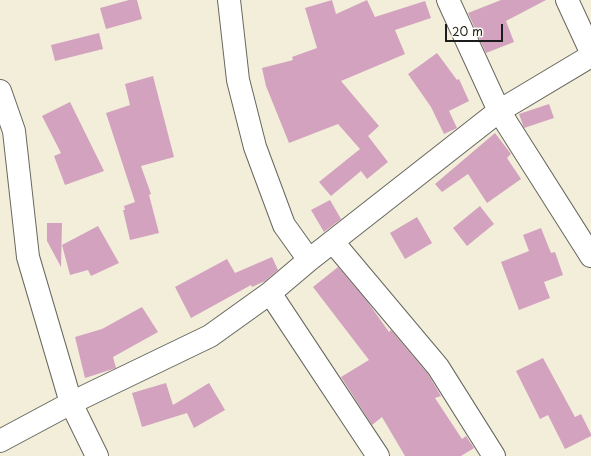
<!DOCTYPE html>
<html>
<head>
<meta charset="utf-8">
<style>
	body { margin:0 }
	#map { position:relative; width:591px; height:456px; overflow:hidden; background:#f2eeda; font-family:"Playpen Sans",sans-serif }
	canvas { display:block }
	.scale { position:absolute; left:445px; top:24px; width:58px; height:18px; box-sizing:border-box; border:2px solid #1c1c1c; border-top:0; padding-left:5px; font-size:12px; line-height:14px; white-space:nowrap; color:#1c1c1c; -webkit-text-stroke:3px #fdfcf7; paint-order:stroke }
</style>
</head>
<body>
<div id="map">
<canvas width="591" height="456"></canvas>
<div class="scale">20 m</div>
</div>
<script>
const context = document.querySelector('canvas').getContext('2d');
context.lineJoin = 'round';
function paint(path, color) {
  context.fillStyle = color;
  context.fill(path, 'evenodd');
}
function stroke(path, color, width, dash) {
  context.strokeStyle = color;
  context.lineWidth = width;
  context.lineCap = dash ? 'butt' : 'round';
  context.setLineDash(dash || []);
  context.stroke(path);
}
paint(new Path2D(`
	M129,0h8l5,19 -36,10 -6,-21z
	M332,0l4,14 31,-14 8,17 50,-16 6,17 -36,12 10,24 -64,27 38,45 -11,10 20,26 -21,17 -6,-8 -30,25 -12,-14 41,-33 -22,-25 -49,19 -23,-57 -4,-18 31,-8 -1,-3 25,-9 -12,-40z
	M501,0h45l-40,21 8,21 -28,11 -18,-40z
	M99,33l4,16 -48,12 -4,-16z
	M437,53l20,27 2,-1 10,22 -20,10 8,17 -13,6 -13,-27 -23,-33z
	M153,76l21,81 -33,9 10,28 -2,1 10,38 -29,7 -7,-30h2l-1,-4 11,-4 -29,-89 24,-8 -5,-21z
	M70,102l34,69 -39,14 -11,-29 7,-3 -19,-37z
	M549,104l5,14 -30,10 -5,-14z
	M495,133l16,21 -4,4 14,21 -34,24 -19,-29 -26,18 -7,-8z
	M330,200l11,19 -17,13 -13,-22z
	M480,206l14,18 -27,22 -14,-18z
	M417,217l15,26 -27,16 -15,-26z
	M47,223h15l-1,44 -14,-26z
	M98,226l21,37 -28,13 -3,-6 -18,5 -8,-30z
	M541,228l10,25 4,-1 8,23 -19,7 6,16 -31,12 -18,-48 28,-11 -6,-16z
	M272,257l6,13 -13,11 -13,6 -1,-2 -60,33 -16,-31 52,-28 8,14z
	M338,267l29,34 22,31 2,-2 37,44 13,22 -6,2 27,41 4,-3 8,12 -13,8h-56l-23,-39 -10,8 -31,-48 28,-17 -56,-73z
	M142,307l16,25 -45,25 3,11 -31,10 -10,-41 27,-8z
	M543,358l32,59 6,-3 10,20v2l-26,13 -17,-34 -8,4 -24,-48z
	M166,383l7,22 36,-22 16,27 -31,18 -7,-15 -45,14 -10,-34z`), '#d3a2bf');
const minor = new Path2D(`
	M229,0l9,80 17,67 29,78 25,35
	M448,0l51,111 92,145
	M567,0l24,52
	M0,91l14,40 14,126 43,146 26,53
	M333,242l105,125 56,89
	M270,293l108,163
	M0,441l71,-38 139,-67 60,-43 39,-33 190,-149 92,-55`);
stroke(minor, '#67665e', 24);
stroke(minor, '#fff', 22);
</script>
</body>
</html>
